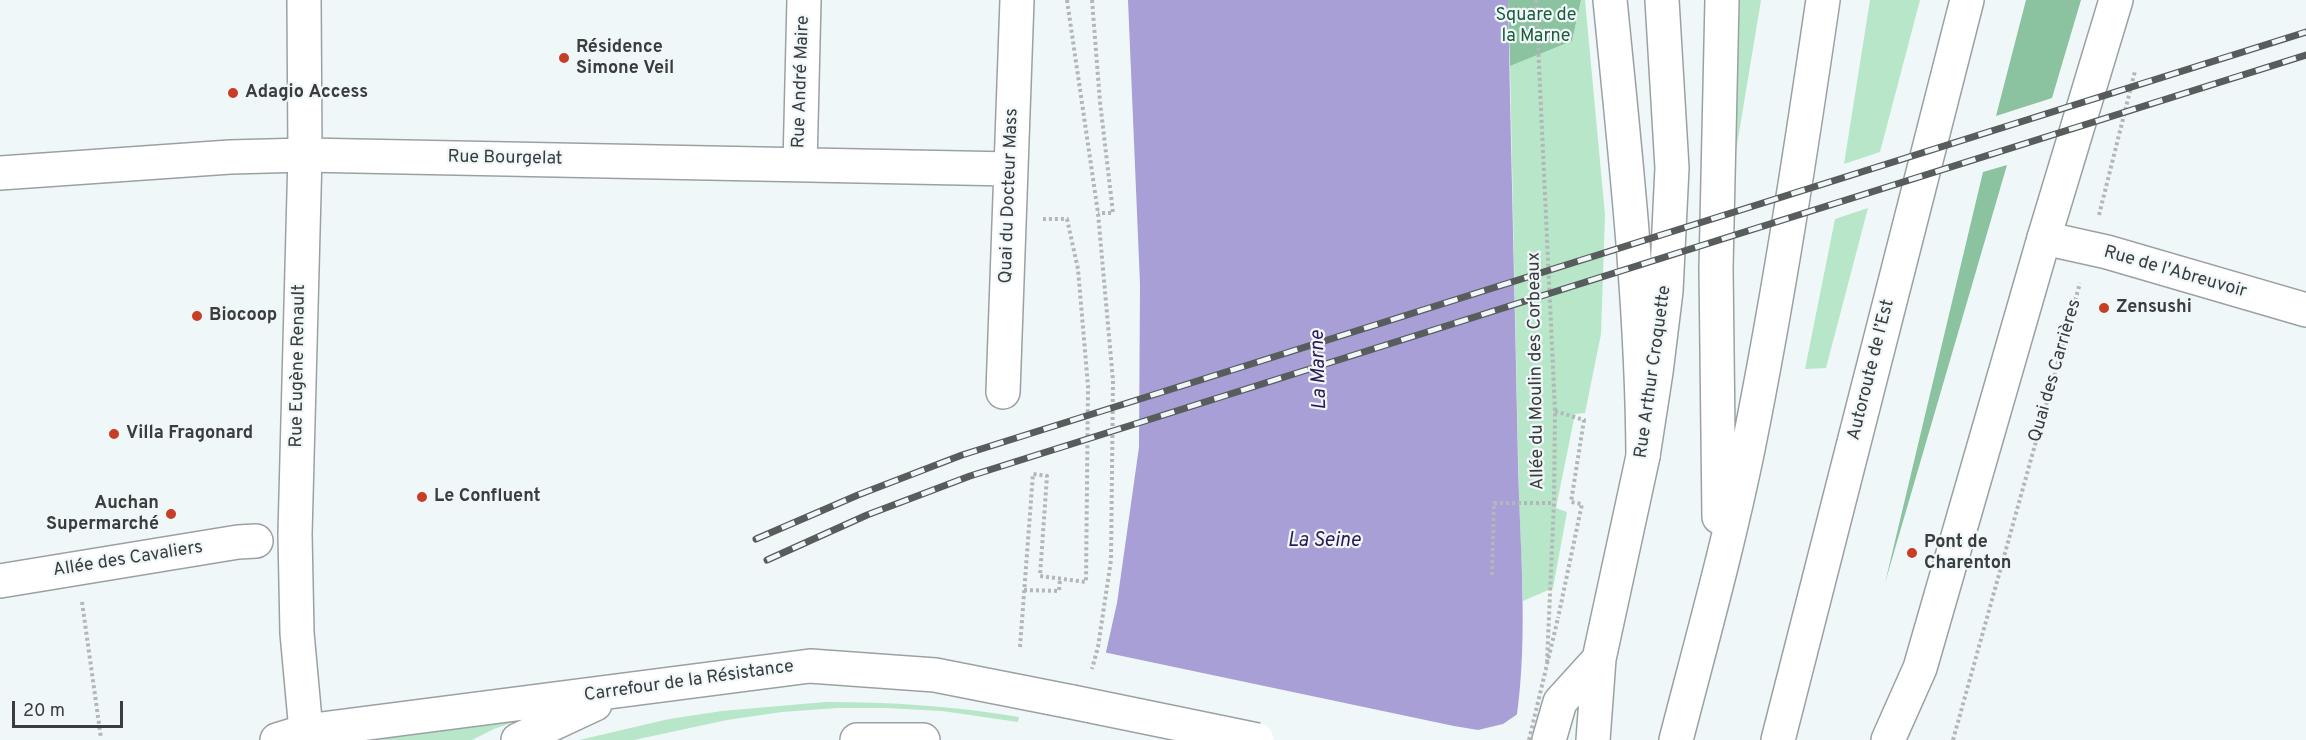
<!DOCTYPE html>
<html>
<head>
<meta charset="utf-8">
<style>
	body { margin:0 }
	#map { position:relative; width:2306px; height:740px; overflow:hidden; background:#f0f7f9; font-family:Overpass,sans-serif }
	canvas { display:block }
	.scale { position:absolute; left:12px; top:701px; width:111px; height:27px; box-sizing:border-box; border:3px solid #3a3c3d; border-top:0; padding-left:8px; font-size:18px; line-height:21px; white-space:nowrap; color:#3a3c3d; -webkit-text-stroke:4px #f0f7f9; paint-order:stroke }
</style>
</head>
<body>
<div id="map">
<canvas width="2306" height="740"></canvas>
<div class="scale">20 m</div>
</div>
<script>
const context = document.querySelector('canvas').getContext('2d');
context.lineJoin = 'round';
function paint(path, color) {
  context.fillStyle = color;
  context.fill(path, 'evenodd');
}
function stroke(path, color, width, dash) {
  context.strokeStyle = color;
  context.lineWidth = width;
  context.lineCap = dash ? 'butt' : 'round';
  context.setLineDash(dash || []);
  context.stroke(path);
}
function write(font, color, halo, rows, align = 'center') {
  context.font = font + ' Overpass,sans-serif';
  context.lineWidth = 4.5;
  context.setLineDash([]);
  context.textBaseline = 'middle';
  context.strokeStyle = halo;
  context.fillStyle = color;
  for (const [text, x, y, turn = 0] of rows) {
    context.save();
    context.translate(x, y);
    context.rotate((+turn || 0) * Math.PI / 180);
    context.textAlign = isNaN(turn) ? turn : align;
    if (halo) context.strokeText(text, 0, 0);
    context.fillText(text, 0, 0);
    context.restore();
  }
}
paint(new Path2D(`
	M1581,0h4l20,215 -4,119 -16,79 -10,1 -19,94 11,4 -14,76 -30,13 -4,-105 -9,-430 62,-25z
	M1734,0h27l-25,151z
	M1870,0h50l-40,152 -36,12z
	M1868,208l-42,160 -21,1 30,-150z
	M825,702c65,0 130,4 194,15l-1,5 -76,-11 -56,-3h-49l-55,4 -55,8 -93,20h-55l90,-21 53,-8z
	M531,716l-37,13 -22,11h-94l110,-23z`), '#b8e6c8');
paint(new Path2D(`
	M1508,0h73l-9,41 -62,25z
	M2026,0h55l-29,98 -56,18z
	M2007,165l-122,418 98,-411z`), '#8bc29f');
paint(new Path2D(`
	M1128,0h380c3,154 7,309 10,463 2,92 12,186 -5,277h-431l24,-88 11,-49 22,-156 1,-163z`), '#a79fd5');
paint(new Path2D(`
	M1103,652l351,74 24,4 25,-6 19,-13 -6,29h-437z`), '#f0f7f9');
const pedestrian = new Path2D(`
	M0,581l238,-39 18,-1`);
const minor = new Path2D(`
	M800,165l4,-165
	M0,173l230,-16 75,-2 706,14
	M2044,238l63,14 199,58
	M1003,392l14,-392`);
const secondary = new Path2D(`
	M1888,740l32,-72 124,-430 72,-238`);
const primary = new Path2D(`
	M304,0l1,155 -10,379 2,99 9,98 4,9
	M277,740l29,-9 504,-65 125,9 137,27
	M518,740l77,-36
	M857,740h66
	M1549,740l11,-38 39,-43
	M1593,740l6,-81 44,-203 13,-84 10,-81 6,-123 -10,-168`);
const motorway = new Path2D(`
	M1610,0c15,152 32,303 33,456
	M1719,517l-3,-249 6,-268
	M1676,740c25,-97 52,-193 72,-291 30,-149 53,-299 75,-449
	M1778,740l189,-740`);
stroke(pedestrian, '#9ba1a3', 36);
stroke(minor, '#9ba1a3', 36);
stroke(secondary, '#9ba1a3', 36);
stroke(primary, '#9ba1a3', 36);
stroke(motorway, '#9ba1a3', 36);
stroke(new Path2D(`
	M1067,0l31,213 15,168 -2,179 -13,87 -6,22
	M1092,0l8,102 13,111h-15
	M1536,0l19,411 -1,92 -7,159
	M2099,215l36,-144
	M1555,411l29,9 -13,82 11,2 -24,114
	M1492,575l2,-72h60
	M1024,590l35,1 1,-12
	M82,602l19,136
	M1020,647l13,-173 14,2 -7,100 46,6 2,-196 -10,-117 -11,-50h-24
	M1953,740l127,-457`), '#b2b7b9', 4, [3, 3]);
stroke(pedestrian, '#fff', 33);
stroke(minor, '#fff', 33);
stroke(secondary, '#fff', 33);
stroke(primary, '#fff', 33);
stroke(motorway, '#fff', 33);
const rail = new Path2D(`
	M756,539l102,-44 104,-40 1344,-423
	M767,560l100,-45 103,-39 1336,-421`);
stroke(rail, '#595c5d', 7);
stroke(rail, '#f0f7f9', 4.5, [14]);
const primaryBridge = new Path2D(`
	M1072,702l185,38`);
stroke(primaryBridge, '#9ba1a3', 36, []);
stroke(new Path2D(`
	M1529,740l29,-122`), '#b2b7b9', 4, [3, 3]);
stroke(primaryBridge, '#fff', 33);
for (const [x, y, r, color] of [
	[564,58,6,"#c83d25"],
	[233,93,6,"#c83d25"],
	[2104,308,6,"#c83d25"],
	[197,316,6,"#c83d25"],
	[114,434,6,"#c83d25"],
	[422,497,6,"#c83d25"],
	[171,514,6,"#c83d25"],
	[1912,553,6,"#c83d25"]
]) {
  const dot = new Path2D();
  dot.arc(x, y, r, 0, 2 * Math.PI);
  context.fillStyle = color;
  context.fill(dot);
  stroke(dot, '#f0f7f9', 2);
}
write('18px', '#1b5b39', '#f0f7f9', [
	["Square de",1536,16],
	["la Marne",1536,37]
]);
write('bold 18px', '#3a3c3d', '#f0f7f9', [
	["Résidence",576,48],
	["Simone Veil",576,69],
	["Adagio Access",245,93],
	["Zensushi",2116,308],
	["Biocoop",209,316],
	["Villa Fragonard",126,434],
	["Le Confluent",434,497],
	["Auchan",159,504,"right"],
	["Supermarché",159,525,"right"],
	["Pont de",1924,543],
	["Charenton",1924,564]
], 'left');
write('18px', '#3a3c3d', '#f0f7f9', [
	["Rue André Maire",802,82,-88],
	["Rue Bourgelat",505,159,1],
	["Quai du Docteur Mass",1010,196,-88],
	["Rue de l'Abreuvoir",2175,273,16],
	["Rue Eugène Renault",299,366,-89],
	["Autoroute de l’Est",1872,370,-76],
	["Allée du Moulin des Corbeaux",1537,371,-91],
	["Quai des Carrières",2056,371,-74],
	["Rue Arthur Croquette",1654,372,-82],
	["Allée des Cavaliers",128,560,-9],
	["Carrefour de la Résistance",689,682,-8]
]);
write('italic 20px', '#2c1a58', '#f0f7f9', [
	["La Marne",1320,370,-92],
	["La Seine",1324,542]
]);
</script>
</body>
</html>
